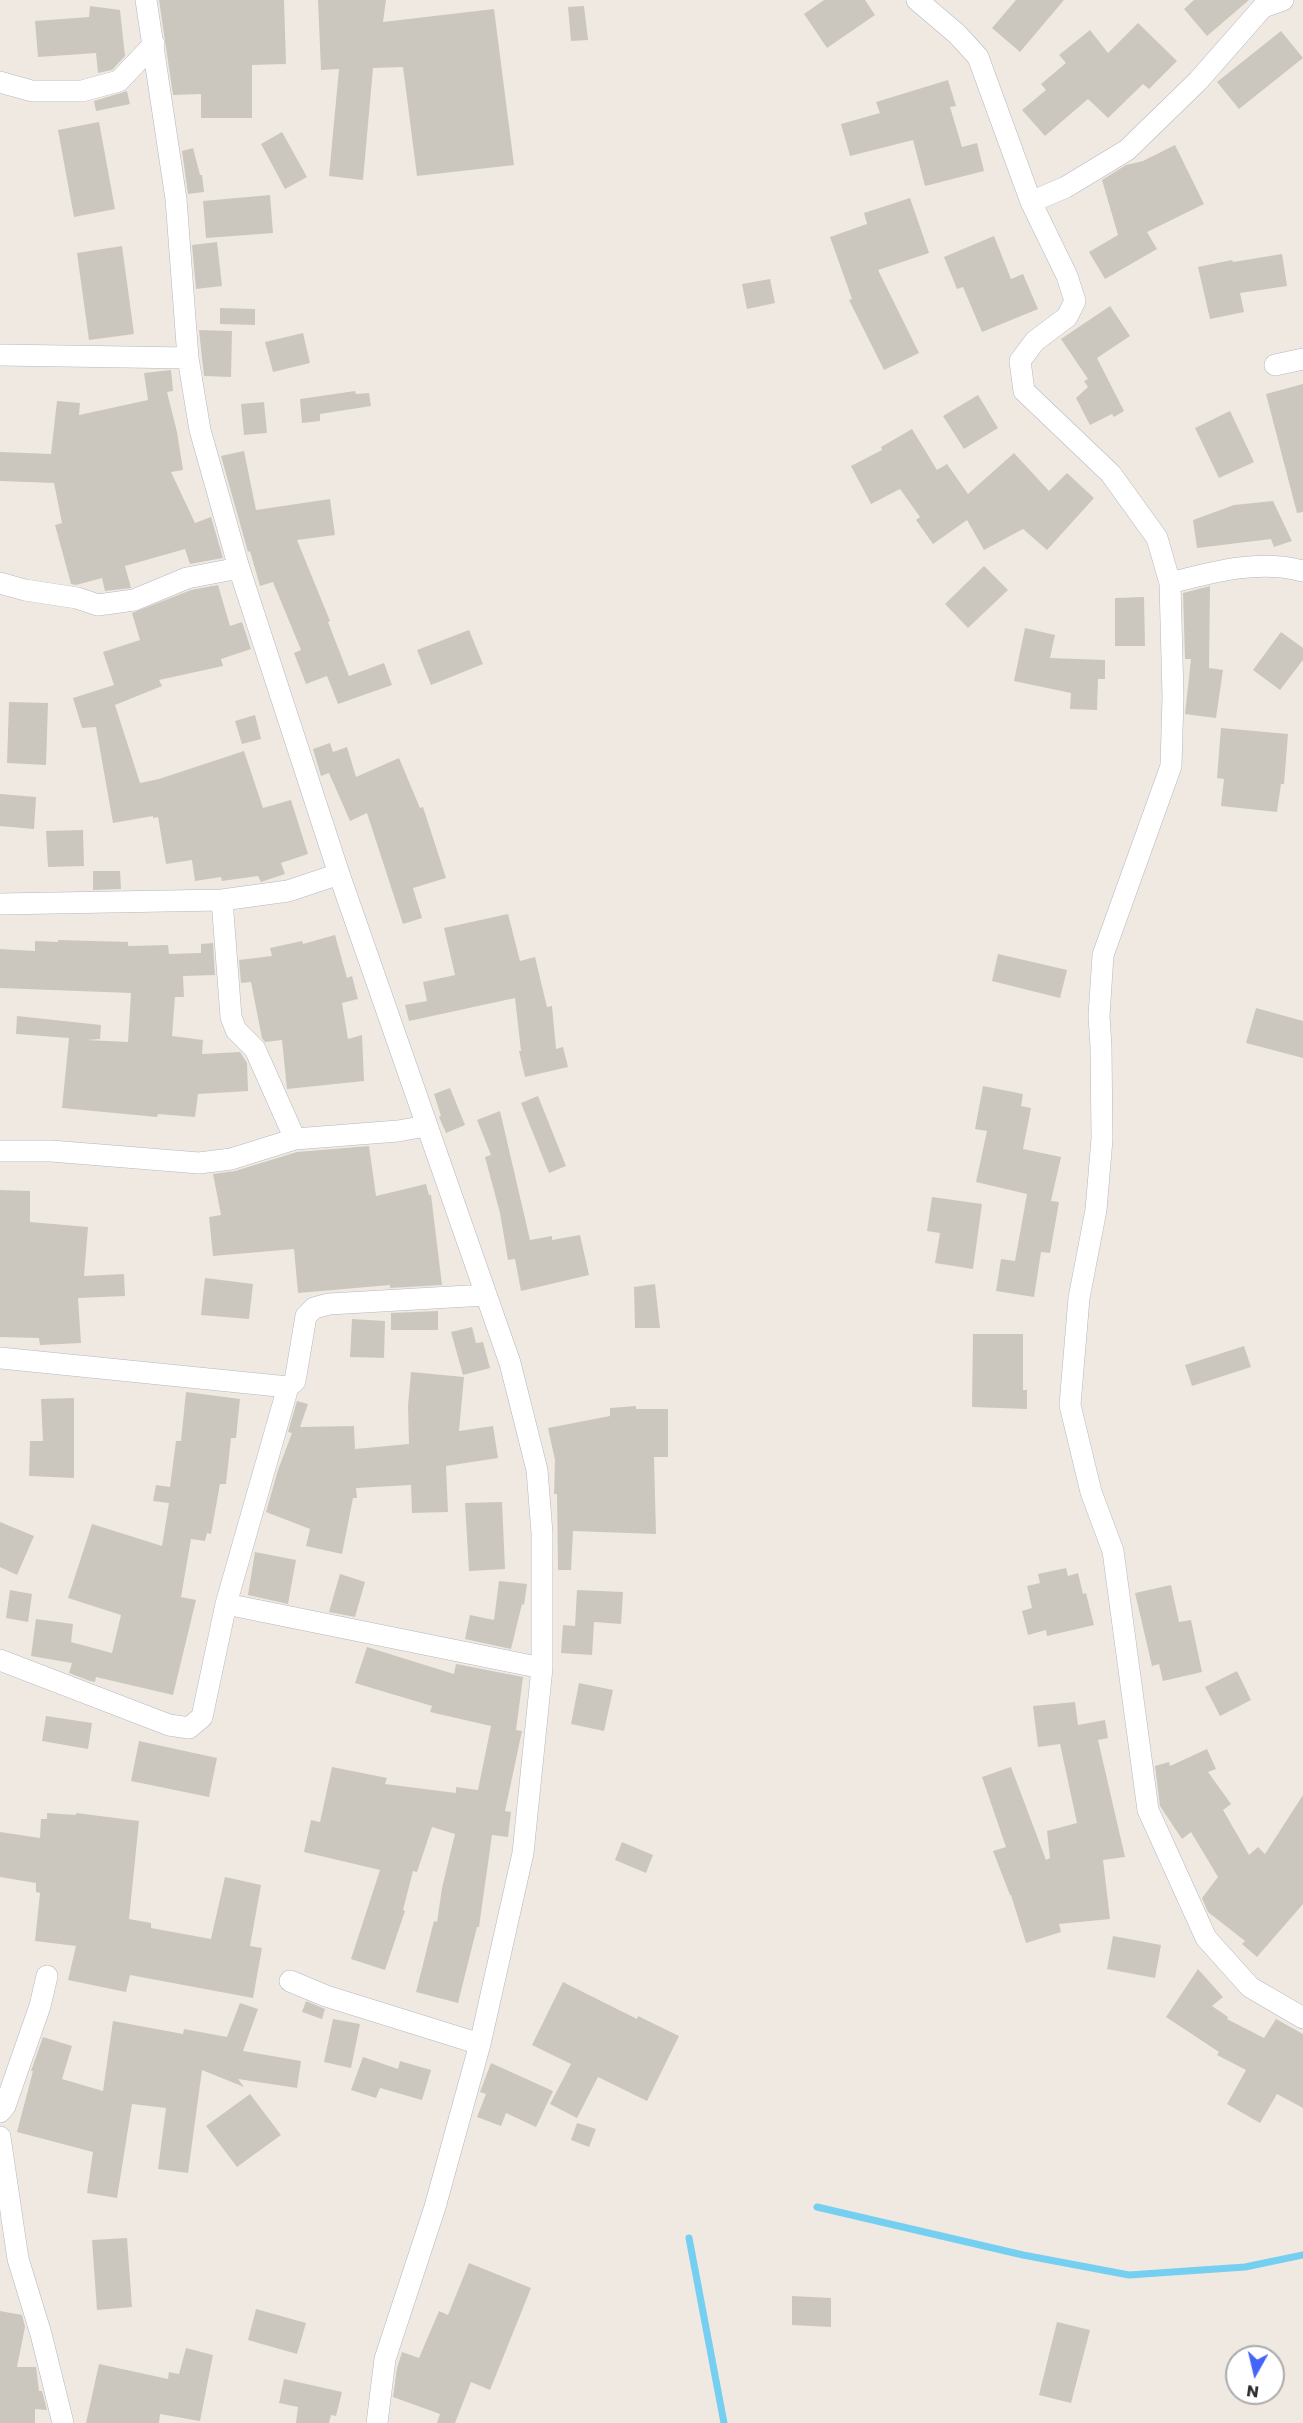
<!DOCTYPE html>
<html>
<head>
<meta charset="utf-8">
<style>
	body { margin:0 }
	#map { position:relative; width:1303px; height:2423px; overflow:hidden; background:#efe9e1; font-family:Poppins,sans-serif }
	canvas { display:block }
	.north { position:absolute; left:1225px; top:2345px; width:60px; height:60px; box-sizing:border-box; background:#fff; border:2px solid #ababab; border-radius:50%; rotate:188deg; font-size:16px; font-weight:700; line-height:24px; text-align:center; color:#2e2e2e }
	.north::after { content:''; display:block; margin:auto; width:21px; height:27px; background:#4264fb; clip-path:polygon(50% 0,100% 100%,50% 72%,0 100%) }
</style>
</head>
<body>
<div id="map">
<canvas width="1303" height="2423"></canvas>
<div class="north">N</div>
</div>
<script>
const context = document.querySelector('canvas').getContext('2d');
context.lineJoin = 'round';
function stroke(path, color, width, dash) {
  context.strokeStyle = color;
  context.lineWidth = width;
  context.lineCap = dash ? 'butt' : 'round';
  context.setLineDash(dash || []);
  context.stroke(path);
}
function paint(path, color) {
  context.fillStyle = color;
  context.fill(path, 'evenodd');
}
stroke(new Path2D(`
	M817,2207l206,48 106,20 116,-8 58,-12
	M689,2238l35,185`), '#75cff0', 7);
paint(new Path2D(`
	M159,0h125l2,64 -34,1v53h-51v-24l-28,1z
	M318,0h68l-3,22 111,-13 20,156 -97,11 -14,-109 -30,1 -10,112 -34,-4 10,-107 -18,1z
	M824,0h41l10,15 -48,33 -23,-34z
	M1016,0h48l-44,52 -28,-24z
	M1194,0h55l-42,36 -23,-27z
	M90,6l30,4 5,46 -13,14 -14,3 -2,-20 -58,4 -3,-36 54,-4z
	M584,6l4,34 -17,1 -3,-34z
	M1138,23l39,38 -28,28 -6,-5 -35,34 -20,-19 -43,37 -23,-26 24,-20 -5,-6 25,-21 -7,-8 31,-25 18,23z
	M1281,31l22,27 -64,51 -22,-27z
	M948,80l8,26 -6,1 12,40 15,-4 7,28 -59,15 -12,-46 -63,16 -9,-32 39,-11 -4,-11z
	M127,91l3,13 -34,7 -2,-10z
	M99,122l16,87 -41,8 -16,-87z
	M282,132l25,45 -22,12 -24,-45z
	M1175,145l29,59 -57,28 10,17 -52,30 -16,-27 29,-17 -16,-55 24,-15 17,-4z
	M193,148l7,27h2l2,17 -16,2 -6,-43z
	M270,195l3,38 -67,5 -3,-37z
	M910,198l19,55 -51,17 41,83 -35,17 -35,-70 3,-1 -22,-62 37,-13 -3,-11z
	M994,236l17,43 12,-5 15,35 -56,23 -19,-45 -6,2 -13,-32z
	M217,242l5,44 -26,3 -4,-44z
	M122,246l12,88 -45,6 -12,-87z
	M1282,254l5,32 -47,7 4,19 -34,7 -12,-52 34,-7 1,2z
	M770,279l5,24 -28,6 -5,-25z
	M1110,306l20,30 -33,22 27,53 -10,6 -2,-3 -22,11 -14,-27 12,-11 -4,-6 4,-2 -27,-40z
	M220,308l35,1v16l-35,-1z
	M199,330l33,1 -1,46 -27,-1z
	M303,333l7,30 -37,9 -8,-30z
	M171,370l2,21 -6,1 10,40 6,38 -12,2 24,51 16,-6 12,41 -33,6 -5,-15 -60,17 6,22 -26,3 -3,-13 -26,7 -5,-1 -16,-59 7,-2 -8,-40 -54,-2v-29l51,2 6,-53 23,2 -1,12 69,-15 -4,-27z
	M1303,384v128l-6,1 -31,-119z
	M355,391l1,3 13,-1 2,13 -51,8v7l-18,2 -2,-24z
	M978,395l20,33 -34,21 -21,-33z
	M264,402l3,31 -23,2 -3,-31z
	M1230,411l24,51 -35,16 -24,-50z
	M912,429l25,41 10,-6 21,30 46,-41 35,38 18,-18 27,25 -47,52 -24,-21 -39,21 -17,-30 -34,24 -17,-24 4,-3 -20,-28 -29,15 -20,-38 31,-16 -1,-3z
	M244,451l12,59 74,-11 5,36 -38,5 33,81 -2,1 21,54 35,-13 8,22 -54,19 -11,-28 -21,8 -12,-31 7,-3 -28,-68 -13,4 -10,-35 -2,1 -27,-96z
	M1273,501l19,40 -18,6 -3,-8 -74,9 -4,-28 41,-15z
	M984,566l24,24 -40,38 -23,-24z
	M218,585l12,41 12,-4 9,27 -30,10 2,7 -64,14 3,6 -47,19 25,78 19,-4 85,-28 19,57 28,-8 17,54 -27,9 4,11 -24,8 -3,-6 -36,5 -1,-4 -26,4 -3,-21 -26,4 -8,-47 -5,1v-2l-40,7 -17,-96 -14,1 -9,-30 41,-13 -11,-33 37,-12 -8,-27 59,-23z
	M1210,586l-1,82 14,2 -7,48 -31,-4 6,-55h-6l-2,-66z
	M1144,597l1,49h-30v-48z
	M1025,628l30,7 -5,23 55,2v19h-7l-1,31 -27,-1 1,-16 -57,-12z
	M469,630l14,34 -52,21 -14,-35z
	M1281,632l22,16v12l-23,30 -27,-20z
	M9,702l39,1 -2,62 -39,-2z
	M255,715l6,24 -19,5 -7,-23z
	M1221,728l67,6 -4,50h-3l-4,28 -56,-6 3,-27 -7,-1z
	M330,743l3,9 14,-5 9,30 43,-19 21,50 3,-1 23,71 -33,10 9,30 -19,6 -36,-111 -17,8 -21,-48 -8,3 -8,-27z
	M0,794l36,3 -2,32 -34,-3z
	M83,830l1,36 -36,1 -2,-36z
	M93,871h27l1,18 -28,1z
	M508,914l12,47 15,-4 12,50 5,-1 4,43 7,-2 5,20 -43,10 -6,-26h2l-6,-53 -106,23 -4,-16 22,-4 -4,-19 32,-7 -11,-47z
	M335,935l12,43 5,-2 6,23 -16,4 6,36 14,-4 2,46 -77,8 -5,-49 -17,2 -3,-4 -11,-56 -10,1 -2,-23 33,-4 -2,-8 32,-7 1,3z
	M58,940l70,2v4l40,-1 1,9 32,-1v-9l12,-1 2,32 -32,1 1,21h-9l-3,39 31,4 -1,14 38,-2 7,11 1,28 -50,3 -3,23 -37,-3 -1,3 -95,-9 7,-70 -53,-4 1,-18 84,9 -1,14 -14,1 42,2 3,-49 -131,-5v-39l35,2v-10l23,1z
	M998,954l69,16 -7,28 -68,-17z
	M1256,1008l47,13v37l-57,-15z
	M983,1086l40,8 -2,12 10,2 -8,41 38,8 -10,44 8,1 -9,51 -9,-1 -7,45 -38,-6 5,-32 14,2 12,-67 -51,-12 11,-51 -12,-2z
	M450,1088l15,37 -19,8 -7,-16 2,-1 -7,-22z
	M538,1096l28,70 -17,7 -28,-70z
	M500,1111l30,129 22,-4v4l28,-5 9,40 -68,16 -6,-32 -7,1 -8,-47 -15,-56 6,-2 -14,-35z
	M369,1146l7,50 50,-12 3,11h2l11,90 -52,3v-3l-92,8 -4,-44 -81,7 -4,-39 12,-2 -8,-41 22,-3 62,-19z
	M0,1190l30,1v31l58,5 -4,49 40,-2 1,22 -47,2 3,45 -41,2 -1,-7 -39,-1z
	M932,1197l50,7 -9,65 -38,-6 5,-30 -13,-2z
	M205,1278l48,6 -4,35 -48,-4z
	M655,1284l5,44h-25l-1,-41z
	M438,1311v19h-47v-17z
	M352,1319l33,2 -1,37 -34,-1z
	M472,1327l4,16 7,-1 7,26 -27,7 -12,-43z
	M973,1334h50v56h4v19l-55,-2z
	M1244,1346l7,21 -59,19 -7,-21z
	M411,1372l53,5 -5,54 34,-5 5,32 -52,8 2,46 -36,1 -1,-28 -55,3 1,10h-4l-11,56 -36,-8 4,-17 -44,-17 12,-42 14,-37 -4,-1 9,-31 11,3 -8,23 54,-1 1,23 54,-5 -1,-38z
	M186,1392l54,7 -4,39h-5l-5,46h-6l-9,50 -4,-1 -2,8 -14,-2 -10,58 15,3 -23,95 -77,-18 -1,5 -5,-1 -21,-8 3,-10 -41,-7 5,-37 37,5 -2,18 41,11 9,-38 -53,-17 24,-74 70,22 7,-43 -16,-2 3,-16 14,2 6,-46h5z
	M74,1398v80l-45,-2 1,-35h13l-2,-42z
	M636,1406v3h32v48h-14l2,77 -83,-3 -2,39h-13l-1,-76h-3l1,-34 -7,-32 62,-12v-8z
	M502,1502l3,67 -36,2 -4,-68z
	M0,1522l34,14 -17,39 -17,-8z
	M255,1552l41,8 -8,44 -40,-9z
	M1066,1568l2,8 10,-3 5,21 3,-1 8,32 -47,11 -1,-6 -18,5 -6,-24 10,-3 -5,-22 13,-3 -2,-9z
	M340,1574l25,8 -10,35 -26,-5z
	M499,1581l28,3 -3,21 -2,-1 -11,45 -46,-10 5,-24 24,5z
	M1171,1585l8,37 12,-2 11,52 -39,9 -4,-17 -7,2 -17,-73z
	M10,1590l22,4 -4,28 -22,-4z
	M577,1590l46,2 -2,32 -27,-2 -2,33 -31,-2 2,-28 12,1z
	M367,1647l87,27 2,-10 67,13 -7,53 6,1 -17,80 6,1 -3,25 -16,-2 -13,92h-2l-19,76 -42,-11 18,-71 3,1 5,-34 13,-54 -23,-7 -15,45 -4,-1 -10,39 2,1 -20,59 -34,-11 29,-89 -76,-18 7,-32 9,2 12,-55 55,11 -2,6 71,9v-6l22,3 13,-64 -61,-14 2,-6 -77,-23z
	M1237,1671l14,29 -31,16 -15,-29z
	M579,1683l34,7 -9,41 -33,-7z
	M1075,1702l3,23 27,-5 3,18 -10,2 27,117 -22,3 7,59 -51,5 2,8 -35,11 -15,-48h-1l-17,-44 13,-4 -24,-70 29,-10 35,93 4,-2 -3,-27 30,-8 -17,-79 -22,3 -5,-41z
	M46,1716l46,7 -4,26 -46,-8z
	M139,1741l78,17 -8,39 -78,-16z
	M1207,1749l9,20 -8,3 23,32 -8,6 26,45 9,-8 7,7 38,-59v109l-46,53 -15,-13 3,-3 -37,-29 -6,-14 16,-21 -27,-45 -9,7 -22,-33 -5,-40 14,-4 1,4z
	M47,1813l29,2v-2l63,8 -10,98 22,4v5l60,11 14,-62 36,8 -11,61 12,2 -9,50 -123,-23 -4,17 -58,-12 8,-34 -41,-5 5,-48 -4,-1v-9l-36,-6v-45l40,6 1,-19h6z
	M622,1842l31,13 -7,18 -31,-13z
	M1113,1936l48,9 -6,33 -48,-9z
	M1198,1969l25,28 -11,9 16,11 -1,2 37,19 12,-19 27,15v74l-26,-14 -17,29 -33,-19 19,-34 -29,-15 2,-3 -53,-35z
	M563,1982l74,37 1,-3 41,20 -32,65 -49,-24 -21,41 -27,-14 21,-40 -39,-19z
	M306,2001l19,8 -3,10 -20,-7z
	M240,2003l18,6 -15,42 58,10 -4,27 -59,-9 6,8 -42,-17 -14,103 -30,-4 8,-61 -34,-4 -15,94 -30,-5 6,-41 -76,-20 16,-61h-2l12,-34 29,9 -10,33 41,12 10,-70 70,13 1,-5 43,8z
	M333,2019l27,5 -9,44 -27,-6z
	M363,2057l35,12 2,-8 31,9 -9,30 -42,-12 -4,10 -25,-8z
	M491,2063l62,28 -17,36 -30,-14 -5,13 -24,-9 9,-23 -6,-2z
	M250,2094l31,41 -44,32 -31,-41z
	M577,2123l19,6 -7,18 -18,-7z
	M127,2238l5,69 -35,3 -5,-70z
	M469,2263l62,25 -41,102 -19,-8 -16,41h-18l3,-9 -47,-17 4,-29 5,-16 17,6 20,-47 9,4z
	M792,2296l39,2v29l-39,-2z
	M256,2309l50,14 -9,31 -49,-14z
	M0,2311l22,4 3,12 -8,40h19l3,24h3l5,19 -12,-1v14h-35z
	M1057,2322l33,8 -19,73 -32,-8z
	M186,2348l27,7 -13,66 -40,-7 -1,9h-73l13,-59 69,15 1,-7 10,2z
	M284,2379l58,13 -6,24 -5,-1 -2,8h-33l2,-16 -19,-4z`), '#cbc7bf');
const street = new Path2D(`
	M146,0l30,199 12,159 12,72 39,138 100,306 171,489 27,107 5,63v135l-19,185 -43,191 -45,163 -50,152 -8,64
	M917,0l40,34 21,23 53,145 36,74 8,25 -8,16 -32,24 -15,20 4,30 87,83 46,64 13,45 3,114 -2,69 -68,189 -4,61 2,31 1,92 -6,71 -17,88 -9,107 21,87 22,59 35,259 58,128 44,49 53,31
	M0,82l32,9h50l37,-10 35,-37
	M1031,202l35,-15 61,-37 71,-69 65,-74 20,-7
	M0,355l188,3
	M1275,365l28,-6
	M0,583l25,7 52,8 21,7 36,-5 53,-22 52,-10
	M1170,583c43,-11 88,-24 133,-12
	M222,900l9,117 5,13 19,19 40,90
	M0,904l222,-4 66,-9 51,-17
	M0,1151h51l148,12 32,-4 64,-20 103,-8 28,-5
	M0,1358l288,29
	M226,1604l316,64
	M0,1660l169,65 20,3 13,-11 24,-113 62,-217 7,-6 11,-65 8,-8 15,-4 157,-9
	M290,1981l36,15 154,48
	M0,2112l5,-6 35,-100 7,-30
	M0,2137l18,122 23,75 22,89`);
stroke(street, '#b4b7c1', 22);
stroke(street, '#fff', 21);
</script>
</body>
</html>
